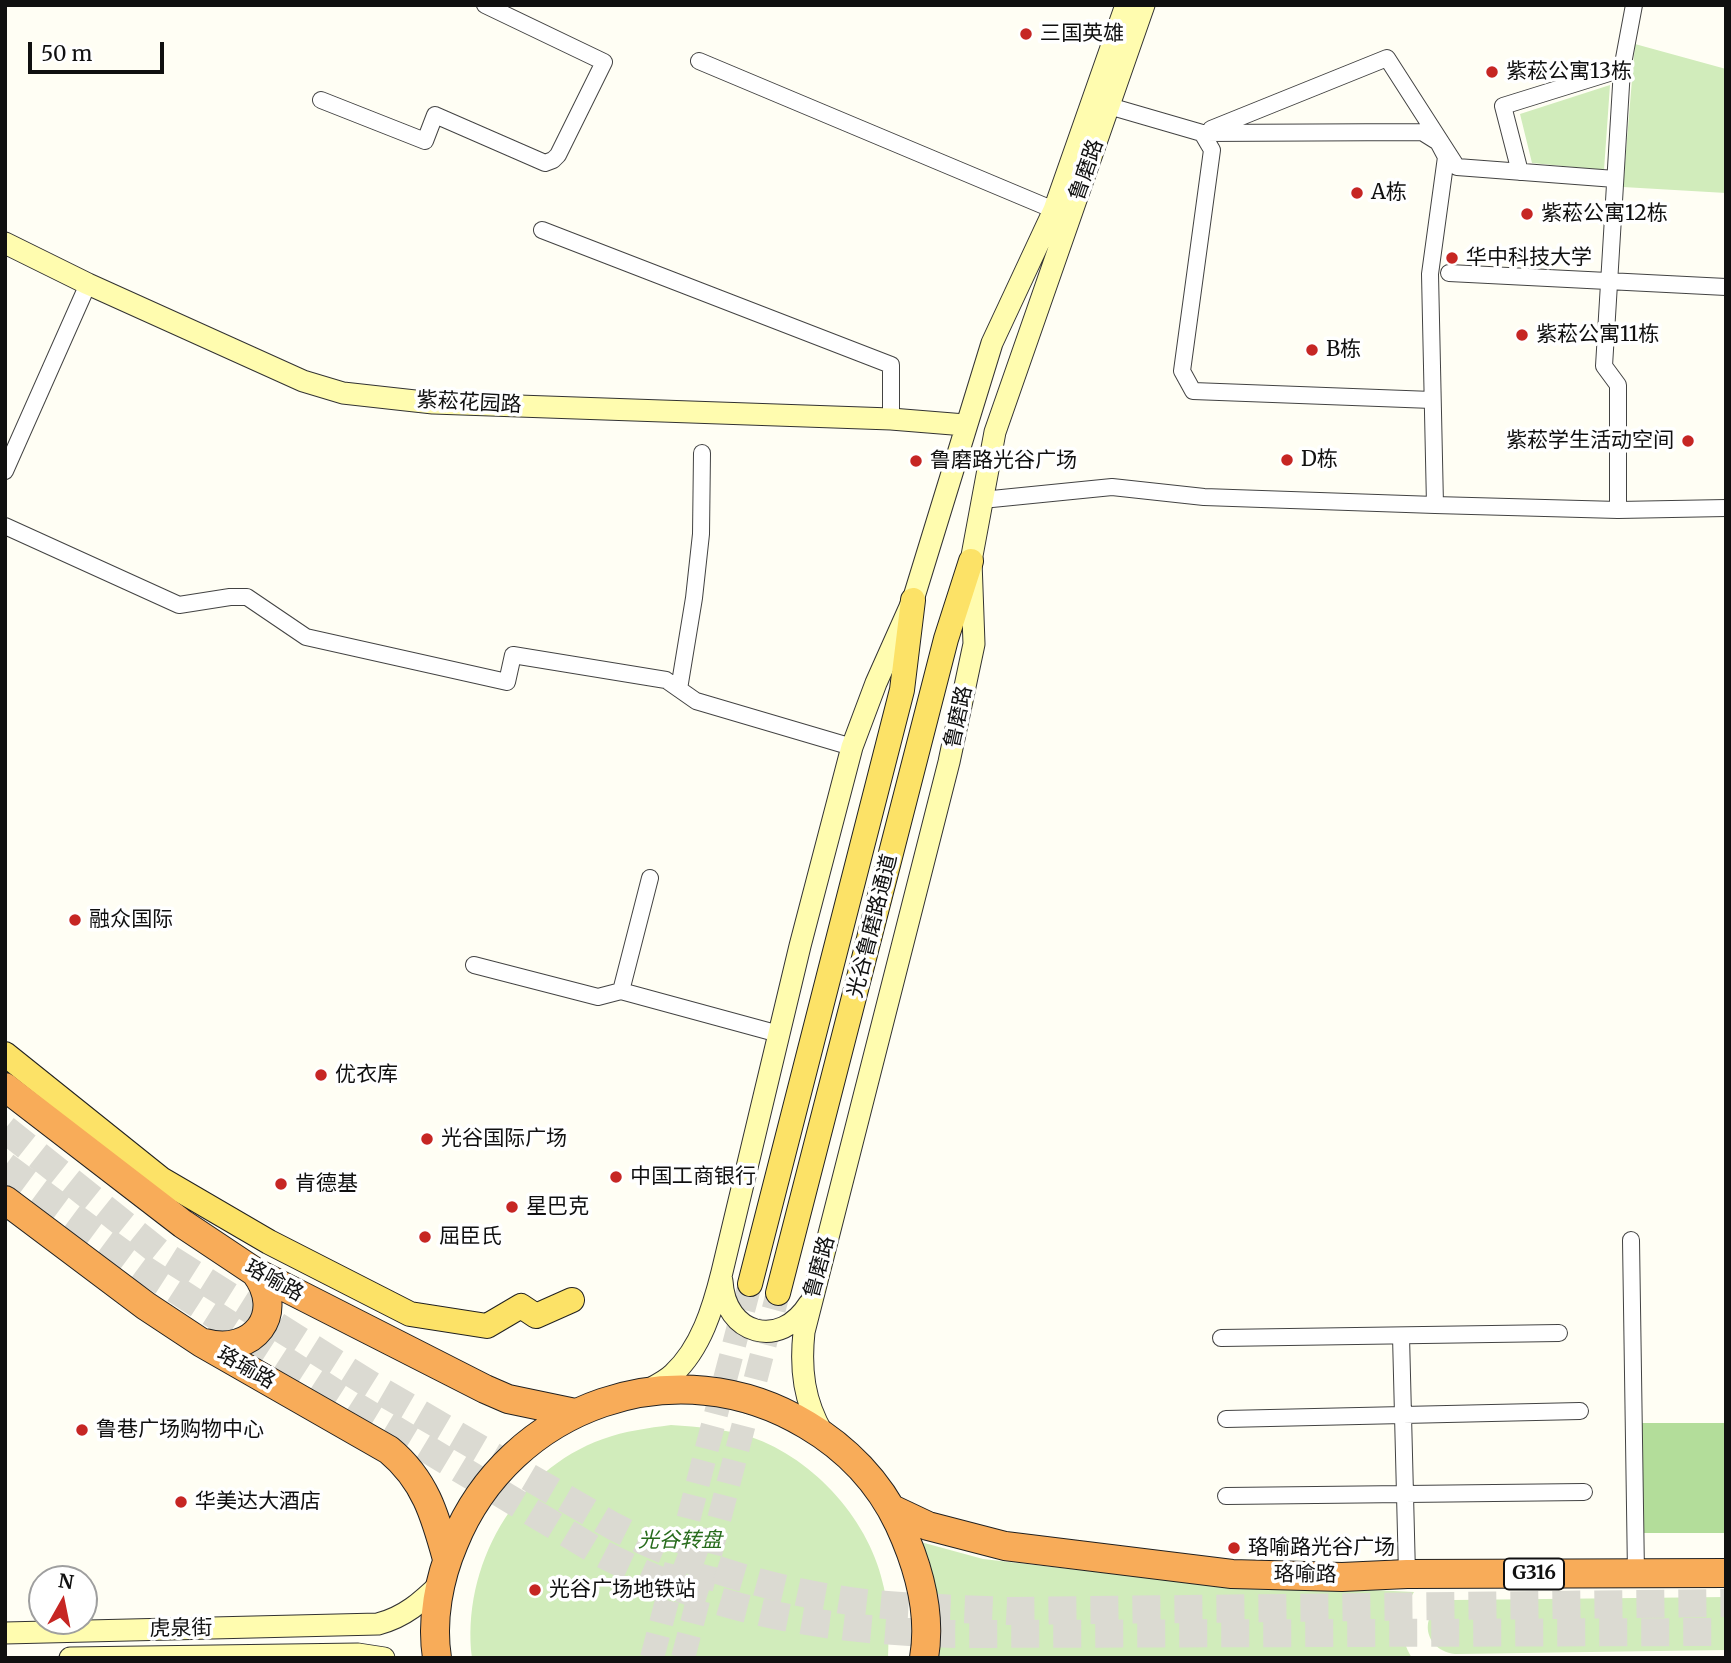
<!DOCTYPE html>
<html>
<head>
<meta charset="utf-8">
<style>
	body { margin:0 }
	#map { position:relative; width:1731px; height:1663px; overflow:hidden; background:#fffef4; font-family:Merriweather,serif }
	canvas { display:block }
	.frame { position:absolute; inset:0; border:7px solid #101010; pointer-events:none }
	.north { position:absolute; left:28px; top:1565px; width:70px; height:70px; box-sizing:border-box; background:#fff; border:2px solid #9f9f9f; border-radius:50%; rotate:9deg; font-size:19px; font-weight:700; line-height:28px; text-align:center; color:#101010 }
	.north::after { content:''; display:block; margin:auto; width:24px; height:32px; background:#c62623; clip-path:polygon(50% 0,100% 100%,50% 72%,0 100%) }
	.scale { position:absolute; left:28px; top:42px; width:136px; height:32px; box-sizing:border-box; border:4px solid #101010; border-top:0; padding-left:9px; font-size:21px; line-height:24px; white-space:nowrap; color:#101010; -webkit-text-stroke:5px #fff; paint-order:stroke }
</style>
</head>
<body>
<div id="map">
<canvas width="1731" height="1663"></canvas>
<div class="frame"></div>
<div class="north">N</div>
<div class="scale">50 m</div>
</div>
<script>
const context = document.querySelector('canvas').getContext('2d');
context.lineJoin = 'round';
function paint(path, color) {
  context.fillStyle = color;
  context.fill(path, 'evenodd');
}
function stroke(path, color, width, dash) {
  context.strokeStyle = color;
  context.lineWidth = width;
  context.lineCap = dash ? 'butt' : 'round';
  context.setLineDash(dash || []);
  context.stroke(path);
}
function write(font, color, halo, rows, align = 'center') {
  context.font = font + ' Merriweather,"Noto Sans SC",serif';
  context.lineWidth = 7;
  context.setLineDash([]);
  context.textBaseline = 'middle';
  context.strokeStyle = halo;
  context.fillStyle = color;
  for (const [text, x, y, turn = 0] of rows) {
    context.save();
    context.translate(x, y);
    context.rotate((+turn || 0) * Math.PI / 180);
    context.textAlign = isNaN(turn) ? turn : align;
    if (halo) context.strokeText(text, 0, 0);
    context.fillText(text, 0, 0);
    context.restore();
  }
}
paint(new Path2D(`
	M1635,44l91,25v124l-103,-6z
	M1610,85l-6,85 -72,-7 -12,-49z
	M671,1425c28,2 54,4 80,12 64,22 120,85 133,151 5,24 5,46 4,70h-416c-11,-91 43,-188 131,-219 22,-8 45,-11 68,-14z
	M917,1541l66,18 184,21 247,12c-13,21 -16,44 -2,66h-479z
	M1726,1597v53l-271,4c-36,-5 -36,-48 -1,-54z`), '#d1ecbb');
paint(new Path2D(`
	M1634,1423h92v110h-89z`), '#b3dd9a');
stroke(new Path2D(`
	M652,1658l98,-374
	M683,1658l95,-365`), '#dbdad2', 24, [24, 12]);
stroke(new Path2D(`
	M5,1129l154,123 215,135 239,139c68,35 141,59 217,72 58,10 118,10 177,13l719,-8
	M5,1166l140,104 212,137 238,143c119,63 227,80 360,84l771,-2`), '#dbdad2', 28, [28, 14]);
const street = new Path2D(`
	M699,61l355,149
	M321,100l104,41 10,-26 110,48 8,-3 5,-5 46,-93 -119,-57
	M1109,106l93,27 220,-1 16,10 8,15 -16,117 5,231 183,5 108,-2
	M1211,129l176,-71 70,109 158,12
	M1202,133l10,17 -30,221 11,20 239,9
	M1520,172l-17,-66 119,-37
	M542,230l349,135v54
	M1449,273l277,14
	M5,471l83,-187
	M982,500l130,-13 92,10 231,8
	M1618,510v-125l-14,-19 18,-297 12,-64
	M5,526l174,79 51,-8h17l59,40 201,45 6,-27 153,25 30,21 156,46
	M679,689l15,-91 7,-64 1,-81
	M650,878l-29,113 158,43
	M474,965l124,32 23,-6
	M1631,1240l5,334
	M1401,1336l6,238
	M1221,1338l338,-5
	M1226,1419l354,-8
	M1226,1496l358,-4`);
const secondary = new Path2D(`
	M5,243l83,41 215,97 40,12 90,10 458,16 74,6
	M722,1281c3,54 58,69 87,23
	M646,1391c9,-5 20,-10 27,-17 28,-26 40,-66 49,-102l78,-326 52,-199 24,-64 37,-83 79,-257 62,-133 72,-205
	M823,1434c-19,-33 -23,-64 -19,-102l145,-570 25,-118 -3,-83 24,-129 149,-427
	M5,1633l373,-9c27,-7 43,-22 63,-41
	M70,1658l288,-4 26,4`);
const primary = new Path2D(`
	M5,1054l156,125 108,63 141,72 77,12 34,-20 15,10 36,-16
	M750,1284l152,-594 11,-90
	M778,1293l168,-654 25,-78`);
const highway = new Path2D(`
	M5,1087l178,137 72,48 230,117 23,10 67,14
	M5,1200l141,106 56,37 187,107c36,30 46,65 58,109
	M205,1343c48,13 82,-29 50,-71
	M892,1509l36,17 77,20 227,28 110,3 65,-3 319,-1
	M437,1658c-6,-38 2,-80 17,-115 56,-138 223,-197 353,-118 39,23 72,57 92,99 19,41 33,88 25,134`);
stroke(street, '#434343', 18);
stroke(secondary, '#323232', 23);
stroke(primary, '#212121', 26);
stroke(highway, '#212121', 30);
stroke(street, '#fff', 16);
stroke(secondary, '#fffcaf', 21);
stroke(primary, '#fce267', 24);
stroke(highway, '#f8ac59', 28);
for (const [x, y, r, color] of [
	[1026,34,7,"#c62623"],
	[1492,72,7,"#c62623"],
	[1357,193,7,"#c62623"],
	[1527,214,7,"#c62623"],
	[1452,258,7,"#c62623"],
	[1522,335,7,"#c62623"],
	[1312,350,7,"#c62623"],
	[1688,441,7,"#c62623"],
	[1287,460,7,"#c62623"],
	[916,461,7,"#c62623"],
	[75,920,7,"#c62623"],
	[321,1075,7,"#c62623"],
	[427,1139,7,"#c62623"],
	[616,1177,7,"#c62623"],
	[281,1184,7,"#c62623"],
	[512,1207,7,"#c62623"],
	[425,1237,7,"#c62623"],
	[82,1430,7,"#c62623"],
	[181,1502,7,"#c62623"],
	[1234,1548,7,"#c62623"],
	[535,1590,7,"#c62623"]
]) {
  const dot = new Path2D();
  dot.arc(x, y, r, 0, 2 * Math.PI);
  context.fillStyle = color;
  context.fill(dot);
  stroke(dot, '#fff', 2.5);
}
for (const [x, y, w] of [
	[1534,1574,60]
]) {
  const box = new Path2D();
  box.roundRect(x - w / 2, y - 15.5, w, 31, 5);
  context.fillStyle = '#fff';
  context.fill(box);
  stroke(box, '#101010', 2);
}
write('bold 19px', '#101010', null, [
	["G316",1534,1574]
]);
write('21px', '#101010', '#fff', [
	["三国英雄",1040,34],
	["紫菘公寓13栋",1506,72],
	["A栋",1371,193],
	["紫菘公寓12栋",1541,214],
	["华中科技大学",1466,258],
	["紫菘公寓11栋",1536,335],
	["B栋",1326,350],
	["紫菘学生活动空间",1674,441,"right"],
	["D栋",1301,460],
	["鲁磨路光谷广场",930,461],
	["融众国际",89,920],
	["优衣库",335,1075],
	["光谷国际广场",441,1139],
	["中国工商银行",630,1177],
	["肯德基",295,1184],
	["星巴克",526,1207],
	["屈臣氏",439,1237],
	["鲁巷广场购物中心",96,1430],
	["华美达大酒店",195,1502],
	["珞喻路光谷广场",1248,1548],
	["光谷广场地铁站",549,1590]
], 'left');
write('21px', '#101010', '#fff', [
	["鲁磨路",1087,170,-71],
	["紫菘花园路",469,403,3],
	["鲁磨路",959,717,-78],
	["光谷鲁磨路通道",873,926,-76],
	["鲁磨路",820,1267,-75],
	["珞喻路",274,1281,29],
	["珞瑜路",246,1368,30],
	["珞喻路",1305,1575,1],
	["虎泉街",181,1629,-1]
]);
write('italic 21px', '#286c1d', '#fff', [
	["光谷转盘",680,1541]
]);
</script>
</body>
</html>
